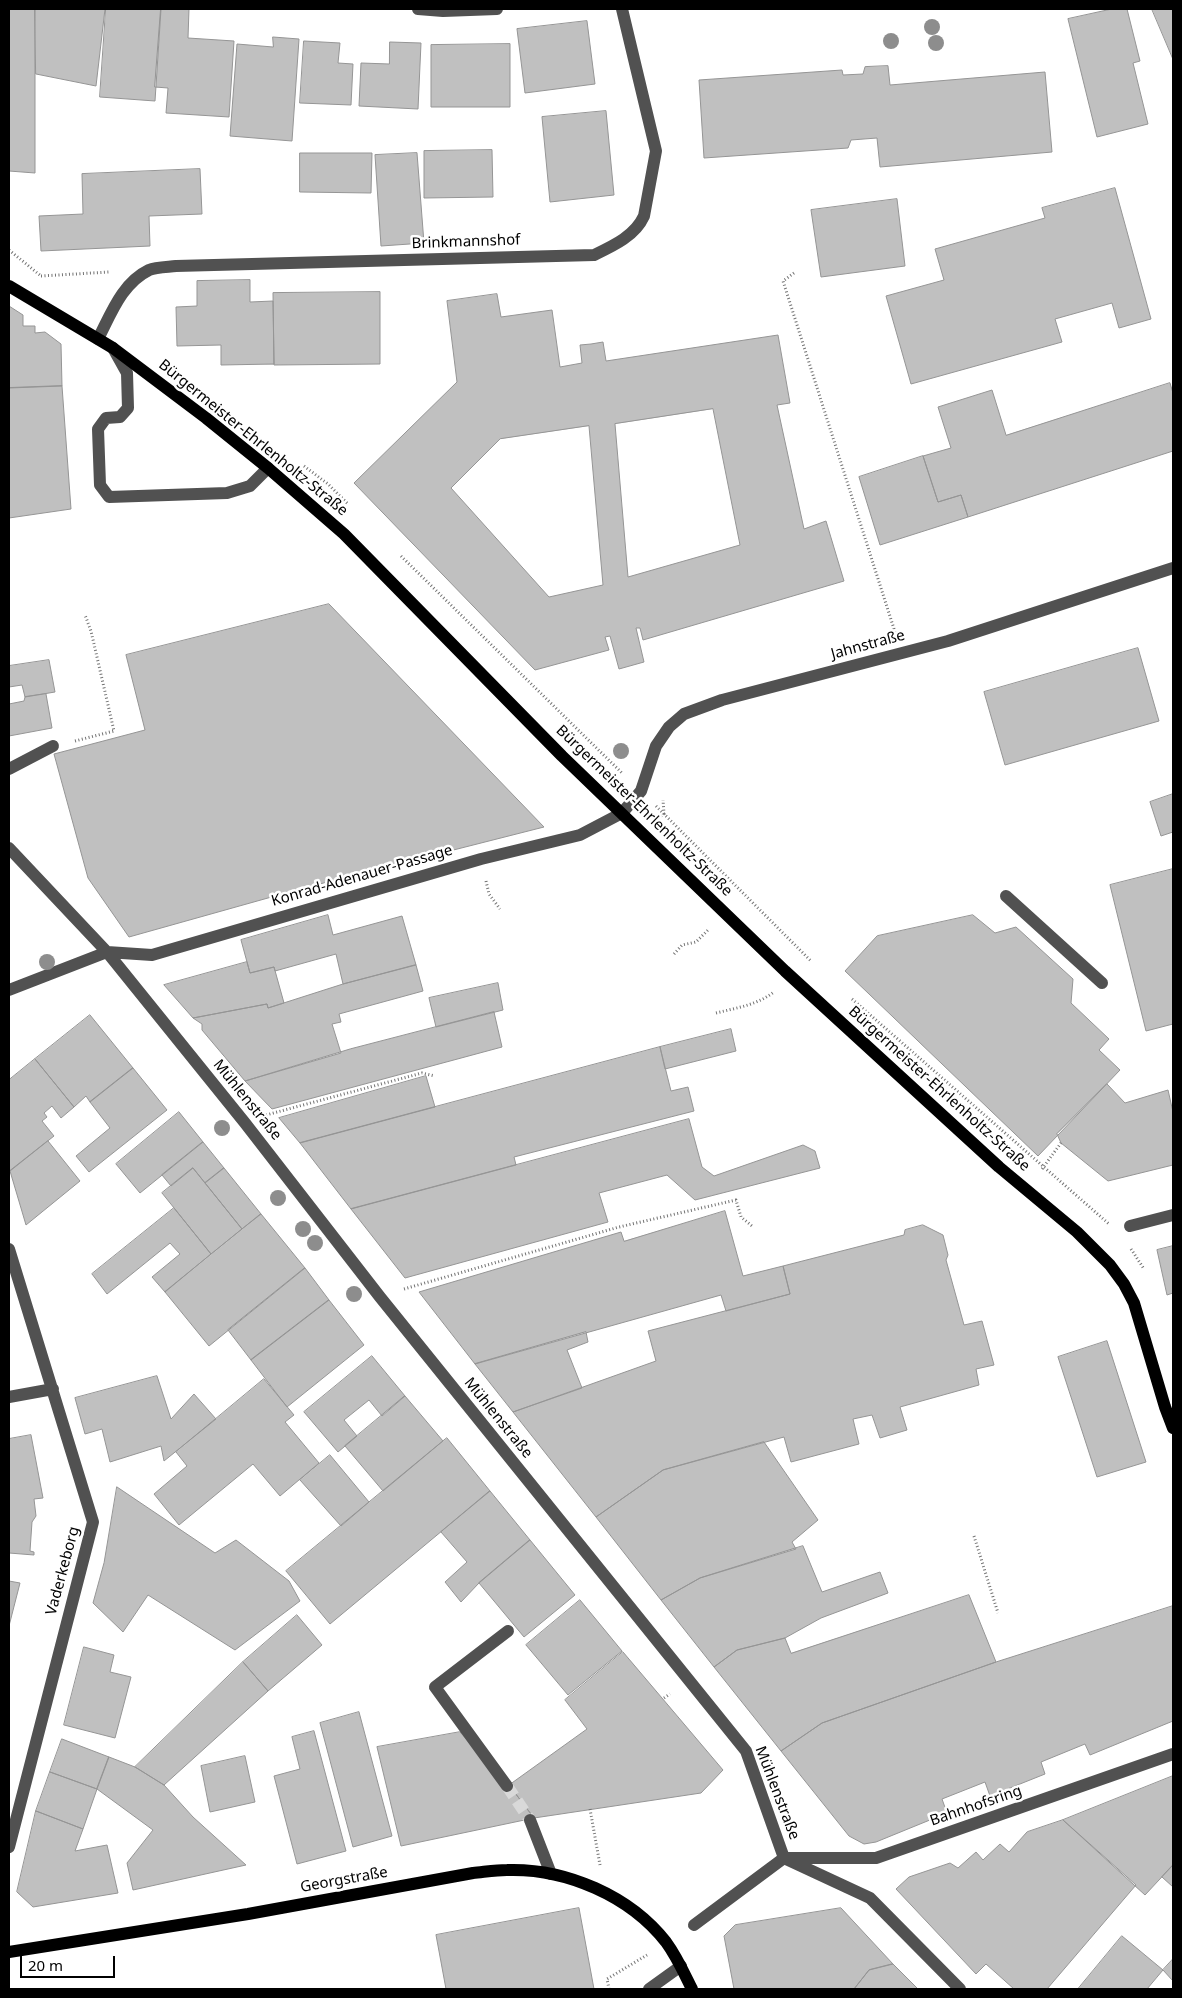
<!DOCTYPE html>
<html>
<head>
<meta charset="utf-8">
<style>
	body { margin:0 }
	#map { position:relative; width:1182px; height:1998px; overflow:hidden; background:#fff; font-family:"Noto Sans",sans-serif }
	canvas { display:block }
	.frame { position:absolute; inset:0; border:10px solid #000; pointer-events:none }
	.scale { position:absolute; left:20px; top:1956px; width:95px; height:22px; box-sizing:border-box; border:2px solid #000; border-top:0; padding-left:6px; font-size:15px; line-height:18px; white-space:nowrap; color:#000; -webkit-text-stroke:4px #fff; paint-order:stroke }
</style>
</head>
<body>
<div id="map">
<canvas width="1182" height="1998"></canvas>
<div class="frame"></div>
<div class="scale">20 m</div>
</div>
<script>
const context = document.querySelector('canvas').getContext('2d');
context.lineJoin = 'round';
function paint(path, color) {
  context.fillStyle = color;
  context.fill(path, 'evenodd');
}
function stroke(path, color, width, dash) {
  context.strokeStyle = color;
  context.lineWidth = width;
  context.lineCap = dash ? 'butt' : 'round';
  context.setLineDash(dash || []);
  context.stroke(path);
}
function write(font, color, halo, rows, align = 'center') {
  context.font = font + ' "Noto Sans",sans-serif';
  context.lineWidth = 5;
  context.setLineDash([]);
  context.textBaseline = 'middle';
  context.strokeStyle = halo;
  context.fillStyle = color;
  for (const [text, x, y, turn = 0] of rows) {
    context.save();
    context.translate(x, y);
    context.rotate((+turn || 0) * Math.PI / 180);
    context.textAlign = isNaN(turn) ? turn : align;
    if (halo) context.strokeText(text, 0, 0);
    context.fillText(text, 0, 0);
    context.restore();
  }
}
const building = new Path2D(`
	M9,9h26v164l-26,-2z
	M35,9h70l-9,77 -60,-12z
	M106,9h55l-6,92 -55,-4z
	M161,9h28l-1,29 46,3 -5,76 -63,-4 2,-25 -13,-1z
	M1112,9h15l13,52 -7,2 15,61 -51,13 -29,-118z
	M1152,9h21v50z
	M587,21l8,63 -70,9 -8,-64z
	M273,37l26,2 -7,102 -62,-5 7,-92 36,3z
	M304,41l36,2 -2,20 15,1 -2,41 -51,-2z
	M390,42l31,1 -3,66 -59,-3 2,-43 28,1z
	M510,44v63h-79v-62z
	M888,66l2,19 155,-13 7,80 -172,15 -3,-29 -26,2 -3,8 -144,10 -5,-78 143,-10 1,5 20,-1 2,-7z
	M606,111l8,84 -64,7 -8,-85z
	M492,150l1,47 -69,1v-47z
	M300,153h72l-1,40 -71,-1z
	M417,153l7,90 -43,3 -6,-91z
	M200,169l2,45 -53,2 1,30 -109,5 -2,-35 44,-2 -1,-40z
	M1115,188l36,131 -32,9 -7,-25 -57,16 7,23 -151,42 -25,-88 58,-16 -9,-31 110,-31 -3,-10z
	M897,199l8,67 -84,11 -10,-67z
	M250,280v22l23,-1 1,63 -53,1v-20l-44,1 -1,-39 21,-1v-25z
	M380,292v72l-106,1 -1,-72z
	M497,294l4,23 51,-7 8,57 22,-4 -2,-18 11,-1 12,-2 3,19 172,-26 12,68 -13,2 27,124 22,-8 18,60 -201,59 -3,-12h-4l8,34 -25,7 -9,-33 -5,1 4,13 -74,20 -181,-187 103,-101 -10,-81zM713,409l27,136 -112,32 -13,-153zM589,426l14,159 -54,12 -98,-109 49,-49z
	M9,306l14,9v11h12v7l10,-1 16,12 1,42 -53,2z
	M1170,383l3,10v58l-205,66 -7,-22 -23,7 -15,-46 28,-8 -13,-41 54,-17 14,45z
	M62,386l9,123 -62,9v-130z
	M923,456l15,46 23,-7 7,22 -88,28 -21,-68z
	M329,604l215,223 -244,62 -171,48 -41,-59 -34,-124 91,-24 -19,-75z
	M1138,648l21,73 -154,44 -21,-73z
	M49,660l6,32 -30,5 -3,-12 -13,2v-21z
	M46,694l6,34 -43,8v-32l15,-3 1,-4z
	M1173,794v38l-12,4 -11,-34z
	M1173,869v155l-27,7 -36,-146z
	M328,915l5,20 69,-19 14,49 -73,19 -7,-30 -61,17 -1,-4 -24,6 -9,-33z
	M973,915l22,18 21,-6 57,52 -2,24 38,36 -10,11 21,20 -82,86 -193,-185 32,-35z
	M247,962l3,11 24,-6 10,36 -16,5 -1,-4 -74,14 -29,-33z
	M416,965l7,26 -84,23 2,8 -9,2 9,29 -96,28 -43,-51v-6l-9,-6 74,-14 1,4 75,-24z
	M498,983l5,27 -67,17 -7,-29z
	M494,1012l8,35 -230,62 -27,-28 105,-32z
	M90,1015l43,53 -43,34 -4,-6 -12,11 -39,-48z
	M731,1029l5,22 -71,18 -5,-22z
	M660,1047l11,44 17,-4 6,24 -180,46 2,8 -165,44 -51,-66z
	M35,1059l39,48 -13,11 -9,-12 -8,7 3,4 -5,4 12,15 -44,35 -1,-4v-87z
	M133,1068l34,42 -78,62 -13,-16 34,-28 -20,-26z
	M426,1076l9,31 -135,36 -21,-25z
	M1107,1084l18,19 43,-13 5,22v53l-65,16 -47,-38 -4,-9z
	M179,1112l24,30 -63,51 -24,-29z
	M689,1119l13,48 12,9 89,-31 12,6 5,17 -125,32 -28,-25 -68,18 9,29 -203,56 -54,-69z
	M48,1141l32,40 -54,44 -16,-54z
	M203,1142l21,26 -19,15 -12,-15 -22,18 -9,-11z
	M193,1168l49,61 -31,25 -49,-61z
	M224,1168l37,46 -19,15 -37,-46z
	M174,1208l37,46 -46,38 -13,-15 28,-23 -10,-11 -63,51 -15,-20z
	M725,1211l18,65 40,-10 7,28 -64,17 -5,-16 -246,69 -56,-72 202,-60 3,9z
	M261,1214l44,54 -96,78 -44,-54z
	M923,1225l20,10 5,20 -2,5 18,65 18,-4 12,44 -18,4 3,16 -79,22 7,23 -27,8 -8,-23 -19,4 6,25 -68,18 -7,-25 -121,33 -67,47 -83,-105 143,-51 -8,-30 142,-37 -7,-28 121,-31 1,-5z
	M1173,1246v47l-6,2 -10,-45z
	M305,1268l24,32 -78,60 -23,-30z
	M329,1300l35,45 -77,62 -36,-47z
	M586,1332l2,10 -21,8 15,38 -69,24 -38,-48z
	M1107,1341l39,121 -49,15 -39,-120z
	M372,1356l33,40 -23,20 -13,-16 -25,20 13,16 -19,16 -34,-40z
	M157,1376l14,43 23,-25 22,25 -52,42 -3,-15 -51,16 -8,-33 -17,5 -10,-36z
	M264,1379l30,36 -9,7 34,41 -39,33 -27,-32 -74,61 -25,-31 33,-28 -11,-14z
	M405,1396l38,45 -60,50 -38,-45z
	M31,1435l12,63 -9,1 2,17 -4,6 -2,29 4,1v3l-25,-2v-114z
	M447,1438l43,53 -160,133 -44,-53z
	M764,1442l54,78 -26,22 4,7 -96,29 -39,22 -65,-83 67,-47z
	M330,1455l39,47 -28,24 -41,-46z
	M117,1487l98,66 21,-13 53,41 11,20 -65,49 -87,-55 -25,37 -30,-29 11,-40z
	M490,1491l40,49 -51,43 -18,19 -16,-20 22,-20 -26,-30z
	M530,1540l45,55 -51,42 -45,-54z
	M803,1546l19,46 58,-20 8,21 -67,25 -36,20 -48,12 -23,17 -53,-67 39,-22z
	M9,1581l11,2 -11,43z
	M969,1595l27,67 -174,61 -41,28 -67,-84 23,-17 48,-12 6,15z
	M580,1600l42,51 -54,44 -42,-50z
	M1173,1606v115l-83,34 -5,-11 -44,18 4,12 -55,22 -5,-14 -43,17 5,14 -71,29 -12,2 -15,-8 -68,-85 41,-28 174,-61z
	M297,1615l25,30 -54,46 -25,-29z
	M84,1647l30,8 -4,17 21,5 -16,61 -51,-13z
	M623,1652l100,118 -22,23 -167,25 -25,-33 78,-56 -22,-29z
	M243,1662l25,29 -104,94 -29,-18z
	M359,1712l33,124 -39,11 -33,-124z
	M314,1731l32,120 -49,13 -23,-88 26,-7 -8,-32z
	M460,1732l49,53 25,33 -133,28 -24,-99z
	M62,1739l47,18 -12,32 -47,-17z
	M245,1756l10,46 -45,10 -9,-46z
	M109,1757l26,10 29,18 29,32 53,48 -113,25 -6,-27 26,-33 -56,-41z
	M50,1772l47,17 -14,40 -47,-18z
	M1173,1776v89l-28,30 -82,-75z
	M36,1811l47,18 -8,22 32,-6 11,48 -85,14 -16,-15z
	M1063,1820l73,65 -89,104h-33l-28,-25 -10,10 -80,-85 13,-12 41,-14 8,5 18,-16 7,8 17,-16 9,8 18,-20z
	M1173,1865v22l-11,-10z
	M579,1908l15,81h-148l-10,-54z
	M841,1908l52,56 -24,6 -15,19h-120l-10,-53 11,-11z
	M1122,1936l41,34 -16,19h-69z
	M1173,1959v22l-10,-11z
	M893,1964l25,25h-64l15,-19z`);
paint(building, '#c0c0c0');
stroke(building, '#959595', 1);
stroke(new Path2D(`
	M507,1786l23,34`), '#d9d9d9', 12, [12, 6]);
stroke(new Path2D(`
	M9,250l32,26
	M794,273l-11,8 112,351
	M41,276l68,-4
	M304,466l24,18 20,20
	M401,556l222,218
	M75,741l39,-10 -23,-100 -6,-16
	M656,806l155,155
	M658,818l6,-4 -1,-14
	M486,881l3,13 11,15
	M674,954l8,-9 14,-3 13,-13
	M852,999l257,225
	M716,1013c20,-5 41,-8 58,-21
	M266,1115l156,-42 13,3
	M1042,1169l19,-26
	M1131,1249l13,20
	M404,1289l215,-62 117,-27 5,17 11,9
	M974,1536l24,77
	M664,1698l6,-4
	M590,1809l10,56
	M609,1989l-2,-10 40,-24`), '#737373', 3, [1, 2.5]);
stroke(new Path2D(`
	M418,9l25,2 54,-2
	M98,339c13,-25 24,-56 51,-69 7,-3 19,-3 27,-4l418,-11c19,-9 41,-19 50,-39l12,-65 -34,-142
	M113,348l14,25 1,35 -8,9 -14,1 -8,11 2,56 9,12 118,-4 23,-7 18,-18
	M9,769l44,-23
	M9,848l98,104 138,171 135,174 366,454 38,107 86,40 90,91
	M1006,896l96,87
	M9,990l98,-38 45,3 329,-96 99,-24 42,-22 19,-22 15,-45 13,-19 15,-13 38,-14 226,-59 225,-73
	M1130,1226l43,-11
	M9,1249l84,273 -84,325
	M9,1397l44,-8
	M507,1786l-72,-99 73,-56
	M530,1820l21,54
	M789,1858h87l297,-104
	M694,1925l90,-67
	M649,1989l32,-23`), '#515151', 12);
stroke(new Path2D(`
	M9,286l104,62 93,70 62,50 76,66 218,222 223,215 214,196 78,65 33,33 14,19 10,19 31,104 8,21
	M9,1952l239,-38 225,-41c11,-1 23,-3 34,-3 59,-2 123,26 159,72 11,15 18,31 26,47`), '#000', 12);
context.fillStyle = '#8d8d8d';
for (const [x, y] of [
	[932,27],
	[891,41],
	[936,43],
	[621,751],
	[47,962],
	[222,1128],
	[278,1198],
	[303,1229],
	[315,1243],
	[354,1294]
]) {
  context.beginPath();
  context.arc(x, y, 8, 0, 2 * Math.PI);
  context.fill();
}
write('15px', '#000', '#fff', [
	["Brinkmannshof",466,242,-2],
	["Bürgermeister-Ehrlenholtz-Straße",253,438,39],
	["Jahnstraße",868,645,-15],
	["Bürgermeister-Ehrlenholtz-Straße",644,811,44],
	["Konrad-Adenauer-Passage",362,876,-16],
	["Bürgermeister-Ehrlenholtz-Straße",939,1089,42],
	["Mühlenstraße",247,1100,51],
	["Mühlenstraße",498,1418,51],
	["Vaderkeborg",63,1571,-75],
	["Mühlenstraße",777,1793,69],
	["Bahnhofsring",976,1806,-19],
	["Georgstraße",344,1880,-10]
]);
</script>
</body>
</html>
